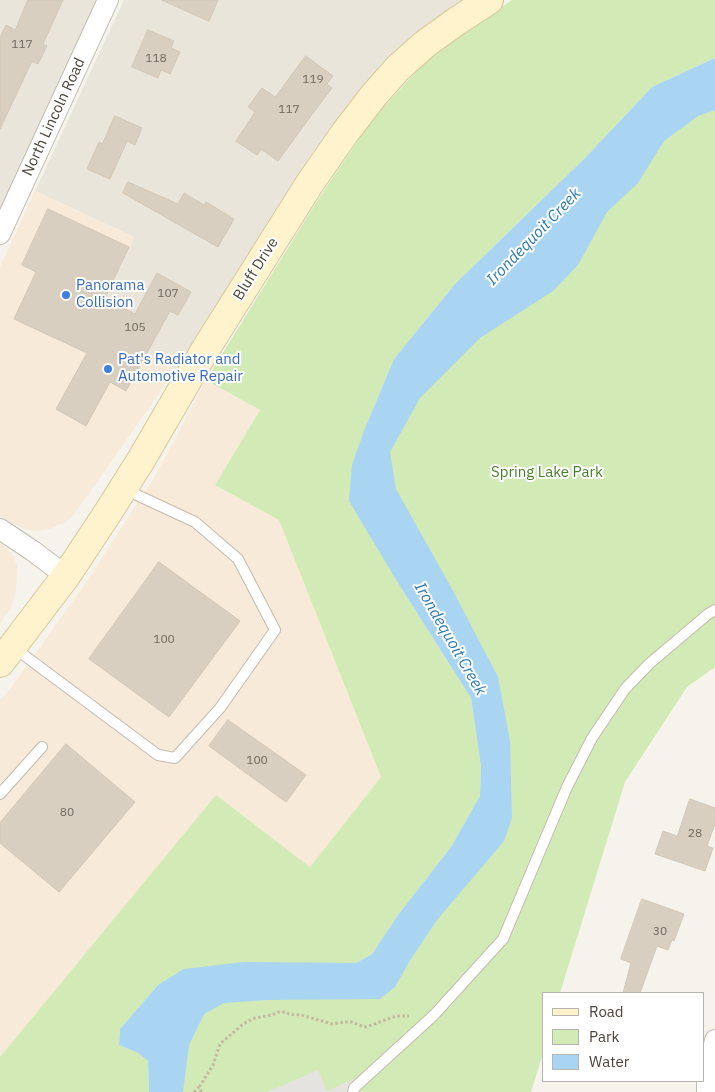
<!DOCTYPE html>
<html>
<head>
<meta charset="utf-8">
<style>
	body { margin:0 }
	#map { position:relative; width:715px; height:1092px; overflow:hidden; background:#f6f3ec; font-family:"IBM Plex Sans",sans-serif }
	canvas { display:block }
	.legend { position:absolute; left:542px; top:992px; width:162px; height:90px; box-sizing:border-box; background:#fff; border:1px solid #b7b4b0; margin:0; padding:6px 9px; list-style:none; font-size:15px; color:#4b4439 }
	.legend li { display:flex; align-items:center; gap:10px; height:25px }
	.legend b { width:25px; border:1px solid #b7b4b0 }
</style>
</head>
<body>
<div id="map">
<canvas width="715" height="1092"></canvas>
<ul class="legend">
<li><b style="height:6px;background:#fff3cd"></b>Road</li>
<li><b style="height:14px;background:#d2eab5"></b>Park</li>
<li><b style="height:14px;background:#a9d4f2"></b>Water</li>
</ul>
</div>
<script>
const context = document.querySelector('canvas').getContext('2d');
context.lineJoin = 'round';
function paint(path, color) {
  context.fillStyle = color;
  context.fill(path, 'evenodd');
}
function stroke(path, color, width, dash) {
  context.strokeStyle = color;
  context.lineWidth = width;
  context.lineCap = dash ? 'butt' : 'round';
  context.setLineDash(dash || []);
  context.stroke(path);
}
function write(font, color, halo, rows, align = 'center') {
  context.font = font + ' "IBM Plex Sans",sans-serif';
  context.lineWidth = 4;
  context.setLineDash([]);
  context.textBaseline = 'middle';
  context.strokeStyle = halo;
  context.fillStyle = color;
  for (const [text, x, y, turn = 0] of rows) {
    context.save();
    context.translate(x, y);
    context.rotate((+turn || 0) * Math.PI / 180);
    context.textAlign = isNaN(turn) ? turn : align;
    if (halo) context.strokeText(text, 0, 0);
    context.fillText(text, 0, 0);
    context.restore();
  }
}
paint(new Path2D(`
	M0,0h98l-98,212z
	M124,0h338l-46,36 -212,297 -28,36 -82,-45 40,-87 -99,-46z`), '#eae5da');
paint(new Path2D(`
	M35,191l99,46 -40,86 82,46 -103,147 -10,7 -13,6 -16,2 -12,-3 -11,-5 -11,-7v-249z
	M206,380l54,30 -45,75 64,35 102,257 -71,90 -94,-71 -216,261v-356l16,-20 69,-97 72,-111z
	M0,543l5,4 8,8 4,11v9l-1,16 -5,16 -11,16z`), '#f7ead8');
paint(new Path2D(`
	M512,0h203v58l-63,29 -67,71 -130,126 -61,75 -29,69 33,155 73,115 10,69 -1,29 -29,51 -53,68 -26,39 -16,9h-43l-155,22 -38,44 -1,16 19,8 10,8 1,31h-149v-35l216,-262 94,72 71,-90 -102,-257 -64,-35 45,-75 -54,-30 113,-182 53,-78 60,-66z
	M715,87v580l-28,20 -62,95 -65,211h-16v57l-13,42h-364l5,-94 157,-12 82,-44 83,-118 1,-108 -124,-249 31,-94z`), '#d2eab5');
paint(new Path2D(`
	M318,1070l9,21 27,-12 7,13h-94z`), '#e5e3e0');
paint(new Path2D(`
	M715,58v52l-17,6 -34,25 -26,42 -31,29 -29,53 -25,26 -73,47 -60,60 -30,54 6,37 56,100 46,88 12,64 2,77 -8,23 -67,79 -28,42 -14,25 -15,12 -113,1 -43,3 -20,11 -15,31 -6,47h-34l-1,-31 -10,-8 -19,-8 1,-16 38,-44 26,-16 60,-7 112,1 16,-9 26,-39 53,-68 29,-51 1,-29 -10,-69 -73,-115 -49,-82 3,-36 13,-37 29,-69 61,-75 130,-126 67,-71z`), '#a9d4f2');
const building = new Path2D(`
	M28,0h35l-20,44 4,2 -9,18 -6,-3 -32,68v-91l6,-13 9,5z
	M162,0h56l-9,21z
	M148,30l26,11 -3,7 9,4 -10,22 -9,-4 -3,8 -26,-11z
	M306,56l27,20 -6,8 5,4 -19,25 -35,48 -17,-12 -4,6 -21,-14 19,-29 -7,-5 14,-19 13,9z
	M115,116l27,12 -7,17 -8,-4 -17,38 -23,-10 12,-27 3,2z
	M128,182l50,22 6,-11 20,12 2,-3 28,17 -16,28 -95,-54z
	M48,209l81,38 -24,51 30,16 22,-41 34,19 -13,23 -8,-4 -44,80 -16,-9 -24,44 -30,-17 31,-56 -73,-34 22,-47 -14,-7z
	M159,562l81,59 -71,96 -80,-58z
	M228,720l78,55 -20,27 -77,-56z
	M66,744l69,58 -76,90 -59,-49v-20z
	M690,799l25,9v16l-8,22 6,2 -8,23 -50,-17 8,-23 14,5z
	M642,899l42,15 -10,27 -2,-1 -4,10 -11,-4 -17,47h-17l8,-30 -10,-4z`);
paint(building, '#d8cfc1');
stroke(building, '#d3c7b4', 1);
const lane = new Path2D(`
	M13,647l145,108 17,3 45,-50 55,-78 -37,-71 -43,-37 -71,-33
	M0,794l42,-47
	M353,1092l1,-4 80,-73 69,-76 64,-152 25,-49 33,-49 24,-25 59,-50 7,-4`);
const street = new Path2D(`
	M0,234l108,-234
	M0,529l33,22 33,25
	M707,1092v-15l8,-37`);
const secondary = new Path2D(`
	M0,663l66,-87 41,-62 34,-54 64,-110 105,-167 34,-49 30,-39 24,-27 27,-24 32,-23 32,-21`);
stroke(lane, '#c2bbae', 12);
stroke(street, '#c2bbae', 22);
stroke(secondary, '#d6c79b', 30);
stroke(new Path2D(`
	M194,1092l6,-6
	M201,1092l-1,-6 13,-21 7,-21 23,-20 12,-6 17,-3 7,-3h7l3,2 12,1 31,9 13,-2h7l12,5 5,-1 27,-10h13`), '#c4b79f', 3, [2.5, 2.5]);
stroke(lane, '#fff', 10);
stroke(street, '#fff', 20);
stroke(secondary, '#fff3cd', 28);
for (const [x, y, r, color] of [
	[66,295,5,"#3f7fe0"],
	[108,369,5,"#3f7fe0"]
]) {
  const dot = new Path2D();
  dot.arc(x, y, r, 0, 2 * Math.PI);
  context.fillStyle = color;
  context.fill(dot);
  stroke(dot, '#fff', 2);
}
write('12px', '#6e675b', null, [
	["117",22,45],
	["118",156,59],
	["119",313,80],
	["117",289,110],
	["107",168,294],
	["105",135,328],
	["100",164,640],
	["100",257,761],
	["80",67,813],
	["28",695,834],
	["30",660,932]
]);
write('15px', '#4b4439', '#fff', [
	["North Lincoln Road",54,117,-65],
	["Bluff Drive",256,269,-58]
]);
write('15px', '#366cbe', '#fff', [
	["Panorama",76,286],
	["Collision",76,303],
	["Pat's Radiator and",118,360],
	["Automotive Repair",118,377]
], 'left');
write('15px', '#4a7f2a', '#fff', [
	["Spring Lake Park",547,473]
]);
write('italic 16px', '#2e7ab2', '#fff', [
	["Irondequoit Creek",534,237,-46],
	["Irondequoit Creek",450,639,60]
]);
</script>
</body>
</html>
